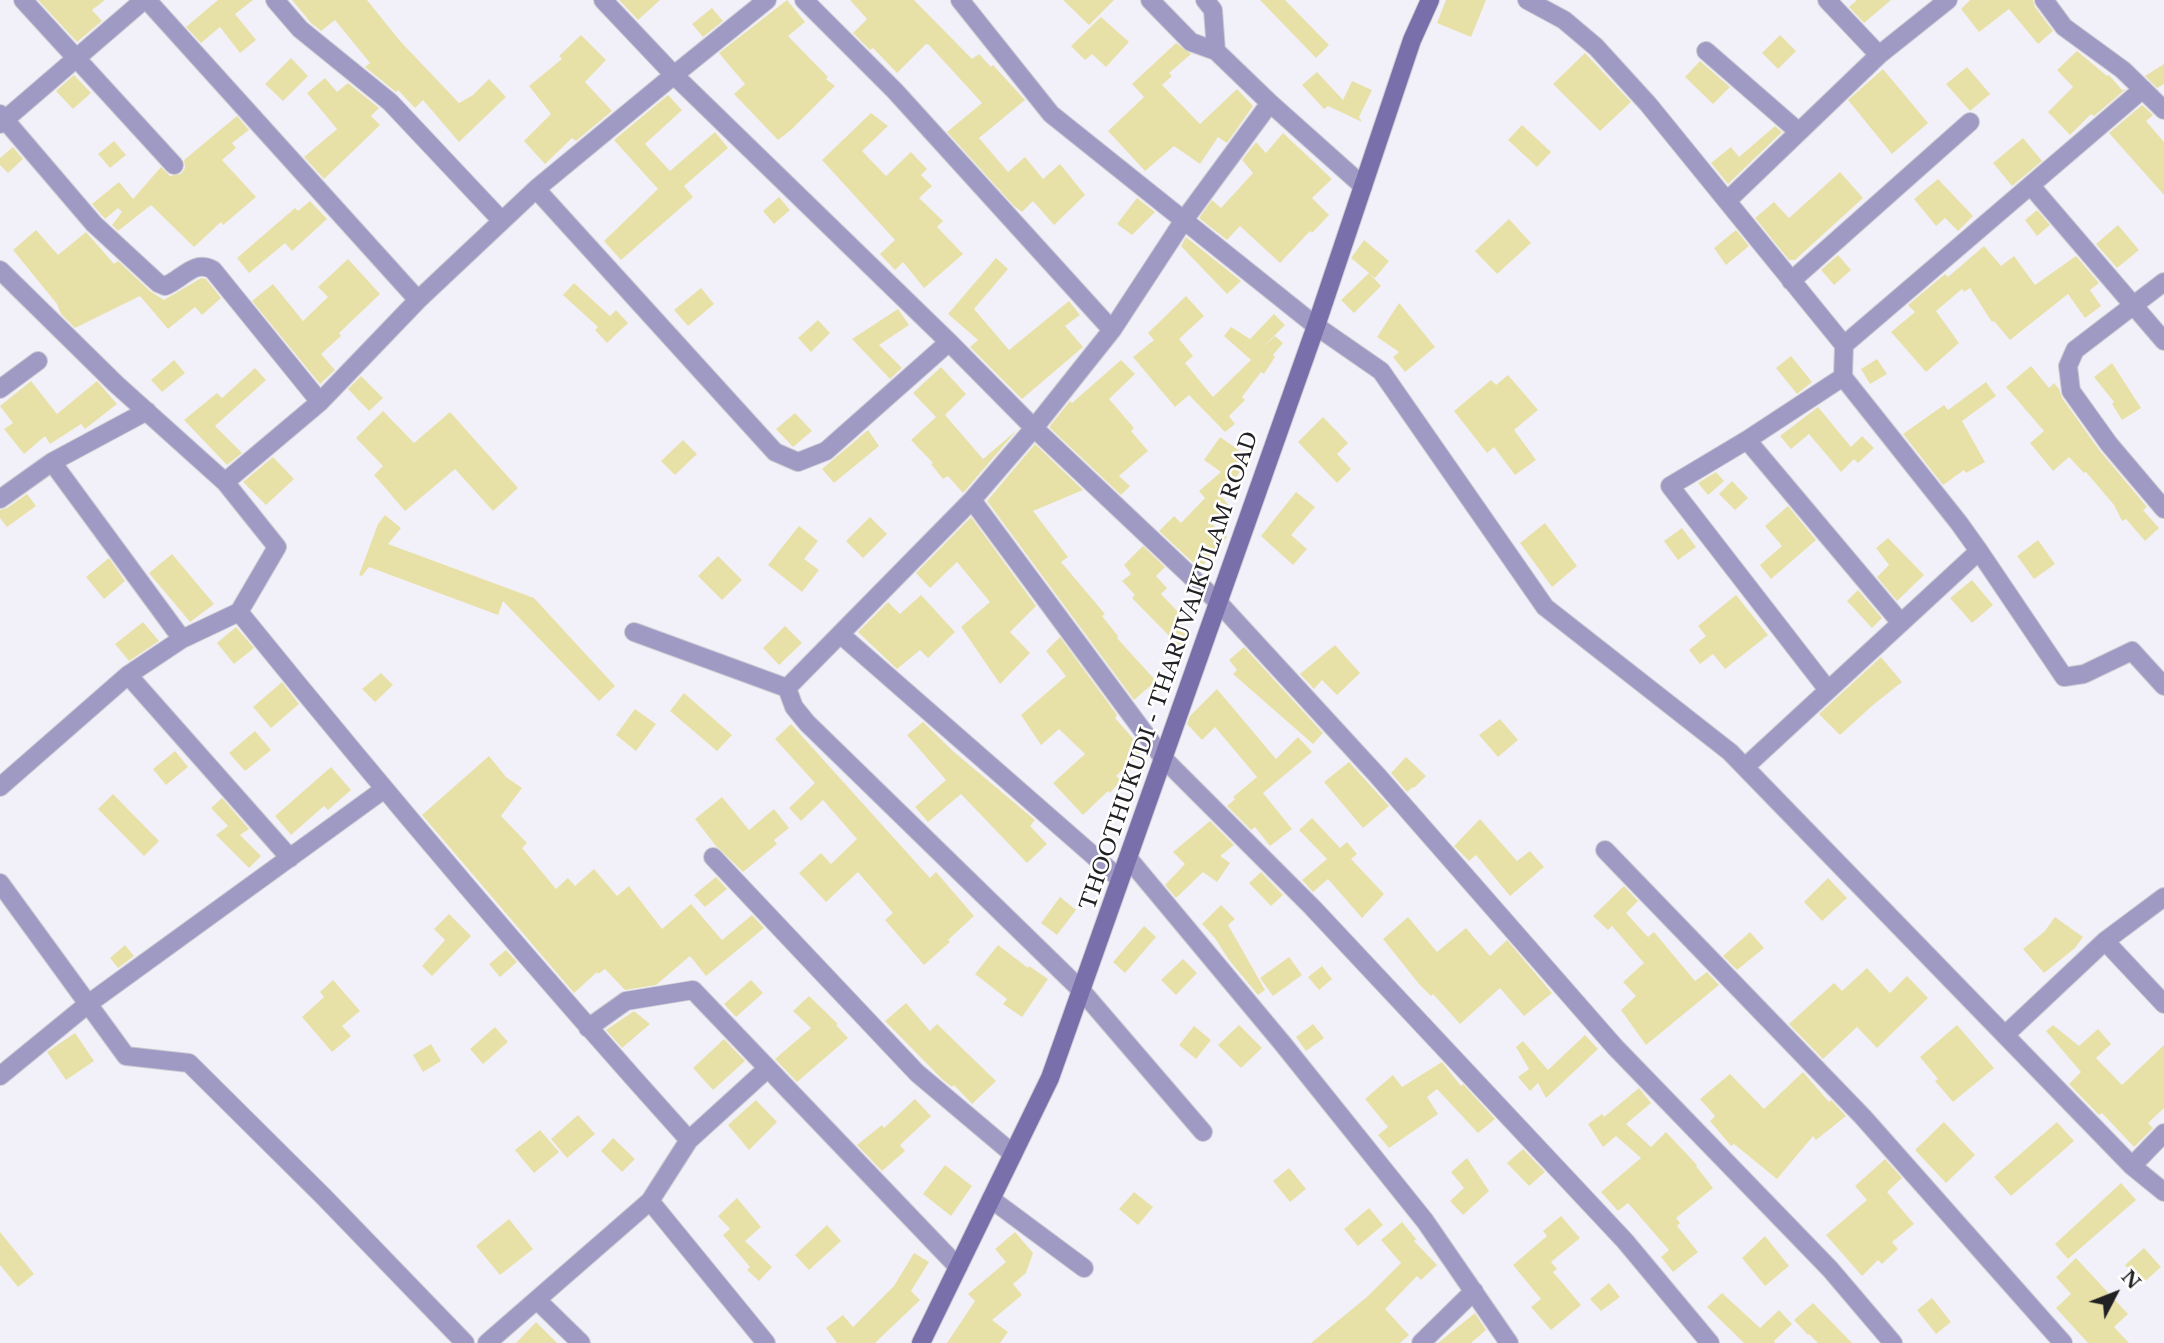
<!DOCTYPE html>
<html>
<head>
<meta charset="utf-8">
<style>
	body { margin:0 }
	#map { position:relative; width:2164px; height:1343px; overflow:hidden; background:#f2f1f9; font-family:"Libre Baskerville",serif }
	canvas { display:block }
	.north { position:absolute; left:2080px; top:1259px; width:70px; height:70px; -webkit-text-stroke:5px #fff; paint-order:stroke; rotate:48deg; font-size:19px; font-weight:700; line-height:28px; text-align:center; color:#212023 }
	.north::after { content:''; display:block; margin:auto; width:24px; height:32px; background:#212023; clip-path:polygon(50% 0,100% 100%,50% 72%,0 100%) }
</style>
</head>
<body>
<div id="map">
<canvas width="2164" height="1343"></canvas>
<div class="north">N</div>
</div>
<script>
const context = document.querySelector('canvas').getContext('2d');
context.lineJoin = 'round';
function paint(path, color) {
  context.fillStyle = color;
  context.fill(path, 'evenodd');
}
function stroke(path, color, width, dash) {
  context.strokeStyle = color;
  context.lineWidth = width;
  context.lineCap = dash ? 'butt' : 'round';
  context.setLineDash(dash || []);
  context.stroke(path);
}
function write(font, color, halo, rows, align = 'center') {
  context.font = font + ' "Libre Baskerville",serif';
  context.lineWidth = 5;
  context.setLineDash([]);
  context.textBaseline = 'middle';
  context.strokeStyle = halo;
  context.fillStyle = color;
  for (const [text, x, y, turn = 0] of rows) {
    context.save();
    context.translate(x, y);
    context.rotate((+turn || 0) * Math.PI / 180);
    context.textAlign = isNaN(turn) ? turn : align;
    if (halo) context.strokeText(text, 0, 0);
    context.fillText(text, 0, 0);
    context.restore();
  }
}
paint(new Path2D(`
	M38,0h67l-13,10 10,11 -25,21z
	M218,0h35l-18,14 21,26 -16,13 -20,-26 -19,16 -15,-16z
	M292,0h75l33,41 59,62 14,-8 16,-16 17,18 -47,45 -36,-42 -8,8 -17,-18 -2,2 -31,-25 5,-4 -35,-43 -14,11 -10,-8z
	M619,0h41l-22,20z
	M787,0l18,22 -17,14 40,41 -2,2 9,7 -43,43 -14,11 -44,-46 11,-10 -26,-31z
	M850,0h64l58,59 7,-5 12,13 2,-2 32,35 -46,38 29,34 17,-15 18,22 17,-15 25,31 -31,30 -21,-24 -11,11 -8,-6 -67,-74 35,-29 -53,-58 -3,-1 -29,29 -24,-25 -3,2 -17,-17 14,-14z
	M1063,0h51l-25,25z
	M1260,0h25l44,45 -13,13z
	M1446,0h40l-15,37 -34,-14z
	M1857,0h34l-27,23 -15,-16z
	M1970,0h63l2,7 18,24 -15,13 -29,-35 -30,23 -18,-23z
	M712,8l11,13 -20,16 -11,-13z
	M1101,17l28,25 -23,25 -14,-13 -7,6 -14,-14z
	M581,35l25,25 -21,22 27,29 -36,30 -4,-3 -27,26 -21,-23 27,-27 -22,-28 33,-27 -3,-3z
	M1780,35l16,16 -18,18 -16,-16z
	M1176,43l15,11 -22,19 3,3 -10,9 38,39 37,-35 16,17 -26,37 -9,-6 -18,27 -26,-18 -29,25 -37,-40 36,-34 -12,-13z
	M2077,51l30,25 2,-1 13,15 4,-1 -32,27 -3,-2 -21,21 -22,-23 25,-25 -16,-17z
	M1585,53l46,49 -31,29 -47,-47z
	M291,58l17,18 -25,25 -18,-17z
	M1700,61l30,26 -17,17 -28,-27z
	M2164,64v20l-7,4 -12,-12z
	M1967,67l23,27 -20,17 -24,-27z
	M1883,69l45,54 -36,31 -44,-54z
	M1317,72l26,28 9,-19 20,9 -13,27 3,5 -34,-16 -4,3 -22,-24z
	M74,75l17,18 -18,16 -17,-18z
	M325,78l12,14 11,-9 31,25 -8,8 9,9 -56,54 -20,-22 33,-28 -30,-36z
	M668,95l14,15 -37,34 25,27 45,-39 13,16 -44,38 9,11 -72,63 -17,-19 54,-52 -44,-49z
	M2142,105l11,10 -7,6 18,21v53l-55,-62z
	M871,113l17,13 -26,25 24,25 25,-24 16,17 -6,6 11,11 -13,12 24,23 -6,6 26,27 -39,34 -21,-26 -8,8 -15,-16 15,-14 -73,-80z
	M237,116l12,14 -17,13 4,5 -14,12 34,37 -33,28 -2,-3 -27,25 -43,-42 -33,26 -6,-6 10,-13 -4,-4 -13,11 -13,-15 27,-22 14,17 28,-32 9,9 11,-2 4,-6 -1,-8z
	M1522,125l29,27 -14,15 -29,-27z
	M1775,126l7,6 -54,52 -17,-21 20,-16 8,10z
	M1283,133l49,46 -20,19 17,17 -17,18 -2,-2 -30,32 -40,-37 -13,14 -28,-22 13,-18 9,8 32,-35 -11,-13 14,-18 10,11z
	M2023,138l19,23 -30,25 -19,-23z
	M114,141l12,14 -16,13 -12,-14z
	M13,147l10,12 -15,14 -8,-8v-7z
	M1840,172l23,26 -68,62h-6l-34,-42 19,-16 15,16z
	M1938,179l35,37 -15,15 -13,-13 -9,8 -22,-27z
	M779,197l11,13 -16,14 -11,-13z
	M1137,198l18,14 -23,23 -15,-11z
	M310,201l17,18 -35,32 -7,-8 -36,30 -12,-15 58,-50 3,3z
	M2037,210l13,15 -13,11 -12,-16z
	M1509,219l22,24 -34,31 -22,-23z
	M2118,225l21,25 -22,18 -21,-24z
	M36,230l22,25 28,-23 28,32 4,-3 32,30 14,9 37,-22 5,1 15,19 -19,17 -7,-8 -27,22 -28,-33 -65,32 -14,-14 -4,-10 -44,-54z
	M1736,230l13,16 -23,19 -12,-17z
	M1186,237l55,44 -14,13 -46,-48z
	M1364,240l25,21 -14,17 -24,-20z
	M1984,246l17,20 13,-10 21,29 41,-29 23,27 -9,7 11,16 -16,12 -17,-24 -58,46 -16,-19 -2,1 -22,-34 -6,4 -2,-3 -26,22 23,32 -33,29 -35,-40 24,-20 -7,-7 37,-31 3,3z
	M1838,255l13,15 -17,15 -13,-15z
	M996,258l12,11 -34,40 35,41 60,-49 11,14 -15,11 18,21 -61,52 -52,-52 8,-7 -30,-26z
	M348,259l32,35 -41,39 2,3 -20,18 14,16 -15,14 -68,-83 21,-17 30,37 25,-24 -10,-10z
	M1369,273l12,13 -27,27 -13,-13z
	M574,283l36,33 6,-6 12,13 -21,20 -12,-13 3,-3 -35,-32z
	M701,288l13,16 -26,22 -14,-16z
	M1186,296l18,20 -25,23 14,17 -8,7 28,34 38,-37 -27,-24 7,-9 19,12 24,-25 11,11 -23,23 13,-12 8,7 -10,12 2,2 -11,17 -3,-2 -19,25 3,3 -16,16 6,8 -10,8 -36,-37 -14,12 -42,-50 21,-17 -6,-7z
	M1399,303l36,44 -30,25 -12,-15 6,-5 -22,-15z
	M898,309l11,16 -30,20 23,23 -12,11 -38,-40z
	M818,320l12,13 -19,19 -13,-14z
	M1791,356l21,26 -15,12 -21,-26z
	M1877,359l10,15 -17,10 -9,-15z
	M174,360l11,13 -23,19 -11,-12z
	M1121,360l14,14 -26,25 25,29 -3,3 17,20 -29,25 11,10 -9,9 -72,-68 21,-26 2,2z
	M2112,363l29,45 -19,12 -10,-16 2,-2 -20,-25z
	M2031,366l18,22 5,-5 5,6 3,9 38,53 47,56 -4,3 16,18 -14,13 -19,-22 -4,2 -8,-16 -28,-33 -2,1 -15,-16 -16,14 -23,-28 14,-12 -38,-44z
	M941,367l25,27 -21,21 38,44 34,-29 -54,63 -15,-17 -5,3 -12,-15 2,-1 -22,-23 25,-23 -23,-24z
	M255,368l11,12 -51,46 27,27 -15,12 -43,-45 33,-27 5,5z
	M1508,375l30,35 -24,20 22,30 -21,15 -21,-28 -7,6 -33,-42 37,-31 5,5z
	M361,376l22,22 -14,13 -21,-22z
	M31,381l26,33 40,-33 20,23 -32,25 -4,-5 -31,20 -5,-8 -21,18 -20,-25 9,-6 -13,-17z
	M1986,382l10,14 -34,25 23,41 -19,11 -2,-3 -21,15 -40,-51 41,-29 4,5z
	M1818,407l33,40 11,-11 12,12 -16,15 -4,-4 -13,13 -32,-38 -18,15 -11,-13z
	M383,411l31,32 36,-31 68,76 -25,23 -38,-42 -50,42 -31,-36 9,-9 -27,-28z
	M795,413l17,18 -19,16 -17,-18z
	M1323,417l25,26 -11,11 14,15 -14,14 -39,-41z
	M868,430l11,16 -45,37 -12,-14z
	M1220,437l23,16 8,-7 4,4 -33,47 9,11 -19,16 15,13 -27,32 -41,-38 15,-15 7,7 24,-25 -6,-7 22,-19 -17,-12z
	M683,440l14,14 -22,21 -14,-14z
	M1035,444l48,46 -50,21 35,46 -7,5 44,52 -3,2 16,20 -1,2 39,43 -22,19 -147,-199z
	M273,457l21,22 -28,26 -23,-23z
	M1716,472l8,9 -16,14 -10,-12z
	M1732,481l16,17 -13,12 -16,-16z
	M1296,492l19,15 -24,28 16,14 -14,16 -32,-29z
	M27,494l9,12 -29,21 -7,-9v-8l7,-2z
	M1788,506l28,34 -45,39 -11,-14 22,-19 -17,-20z
	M385,515l16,13 -13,16 146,54 81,88 -16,15 -96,-100 -5,14 -129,-48 -7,9 -3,-1 19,-51z
	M870,517l17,17 -24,24 -17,-17z
	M971,517l65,89 -26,26 20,21 -30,31 -39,-57 29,-25 -33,-40 -27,26 -14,-15z
	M1545,523l32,43 -25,21 -32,-44z
	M799,526l19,15 -14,18 15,11 -17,22 -34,-27z
	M1682,528l14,19 -18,13 -14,-19z
	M1888,538l36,37 -27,26 -20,-24 12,-12 -13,-17z
	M2038,540l17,24 -21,15 -17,-23z
	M1143,546l22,21 -9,9 11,12 -6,6 20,21 -4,5 15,15 -12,12 -48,-49 3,-3 -13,-14 9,-7 -7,-9z
	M172,554l42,50 -24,18 -41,-49z
	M718,556l24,24 -20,20 -24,-24z
	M109,558l16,23 -21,18 -18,-22z
	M1972,580l21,25 -21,18 -22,-25z
	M1858,590l24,28 -10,10 -25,-27z
	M921,595l34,37 -27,26 -8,-8 -23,19 -39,-37 30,-30 12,12z
	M1736,595l32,40 -43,34 -12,-15 -13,10 -11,-14 17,-14 -8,-10z
	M143,622l16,19 -30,20 -14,-17z
	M785,626l17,17 -23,22 -16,-17z
	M236,627l18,21 -20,16 -17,-21z
	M1060,637l57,78 -2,3 28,32 -27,26 5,4 -11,13 -2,-2 -25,24 -30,-32 32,-29 -26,-25 -18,16 -20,-30 45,-39 -20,-25z
	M1335,645l25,28 -23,22 -15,-15 -8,9 -14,-15z
	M1244,647l79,86 -10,11 -80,-70 4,-4 -8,-10z
	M1881,657l21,25 -29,23 -33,30 -21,-21z
	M381,673l12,12 -18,17 -13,-13z
	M282,682l17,22 -28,24 -18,-21z
	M1217,689l59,70 22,-22 14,15 -49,41 29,36 -22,17 -15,-19 -4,3 -24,-24 8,-7 -2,-2 24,-20 -42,-50 -13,13 -15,-16 3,-8z
	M684,693l48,42 -15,16 -47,-40z
	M635,709l21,15 -20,27 -20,-16z
	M1500,719l18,21 -20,17 -19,-22z
	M923,722l31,30 81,68 -5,6 17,18 -20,19 -66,-69 -33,28 -13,-15 31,-27 -39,-45z
	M791,724l139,154 6,-6 38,44 -26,24 2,2 -26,23 -39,-45 8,-7 -35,-41 -32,30 -27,-29 22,-20 10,11 26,-25 -34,-39 -22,21 -12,-13 26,-25 -40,-44z
	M255,731l16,19 -26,21 -16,-18z
	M175,751l13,16 -22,18 -13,-16z
	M489,756l17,21 16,11 -21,28 26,27 -5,5 34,41 12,-11 7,8 19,-17 23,27 12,-10 33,43 29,-25 31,36 30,-25 12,13 -58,48 -16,-20 -34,29 -31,5 -20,-21 -7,5 -1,-2 -23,21 -152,-178z
	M1406,757l20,19 -12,12 -1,-1 -6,5 -16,-19z
	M1349,762l40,44 -26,22 -39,-46z
	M331,767l20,23 -23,20 -4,-4 -33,29 -16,-19z
	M113,794l46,47 -15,15 -46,-47z
	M722,797l27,33 25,-21 15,19 -15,12 3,4 -34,28 -27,-26 -21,-27z
	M222,798l27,31 -9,6 21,21 -12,12 -33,-33 12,-9 -17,-18z
	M1312,818l28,30 7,-6 10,12 -6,5 33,35 -22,24 -34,-39 -15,13 -11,-12 25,-21 -28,-29z
	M1480,819l37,42 13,-10 14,16 -34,29 -34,-41 -7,6 -15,-15z
	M1210,821l24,24 -14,11 10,7 -13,19 -14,-10 -27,26 -11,-13 20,-21 -12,-12z
	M1261,872l22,23 -12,11 -22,-23z
	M716,877l11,12 -22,18 -11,-12z
	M1828,878l19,20 -25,23 -18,-19z
	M1624,886l14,15 -12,12 22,24 6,-5 41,49 12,-9 12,13 -73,60 -25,-35 15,-14 -13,-14 21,-19 -32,-37 -4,4 -15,-14z
	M1060,897l16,13 -19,25 -16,-12z
	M1221,905l14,14 -7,6 37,65 -7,5 -29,-35 -14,-22 -13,-14z
	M449,914l22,22 -39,40 -10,-10 23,-26 -11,-11z
	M1408,917l29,35 29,-24 24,28 17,-16 45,53 -28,23 -24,-28 -40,36 -27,-30 -2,2 -12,-12 -36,-45z
	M2055,917l28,20 -8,11 -31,25 -21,-24 22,-18z
	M1144,926l12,11 -31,36 -12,-11z
	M1750,932l14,16 -27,22 -14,-14z
	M125,945l9,11 -16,12 -8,-10z
	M998,945l30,23 1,-2 19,13 -26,38 -19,-13 4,-5 -32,-25z
	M506,950l11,12 -17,15 -11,-13z
	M1289,957l13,18 -29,21 -13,-18z
	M1183,959l14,14 -21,22 -15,-15z
	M1322,966l10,13 -13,11 -11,-13z
	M1867,968l23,25 17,-17 21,22 -51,50 -20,-21 -34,32 -34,-35 45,-41 8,8z
	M333,980l27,31 -18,15 9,10 -19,16 -30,-35 22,-20 -4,-5z
	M751,980l12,13 -27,24 -12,-13z
	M809,996l29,28 -2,1 12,13 -51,44 -22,-23 36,-31 -18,-17z
	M906,1003l24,28 7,-7 59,57 -24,23 -18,-19 -2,2 -9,-7 -58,-59z
	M634,1011l16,13 -28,24 -16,-18z
	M1313,1024l11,14 -18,13 -10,-14z
	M1239,1025l23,23 -21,20 -23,-23z
	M1957,1025l37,43 -41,34 -18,-21 3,-2 -18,-22z
	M2053,1025l26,21 19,-17 13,15 -15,14 26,27 42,-40v63l-16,15 5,5 -19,19 -32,-34 -3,2 -30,-31 12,-12 -35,-41z
	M1194,1026l17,14 -15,19 -17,-14z
	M495,1027l13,15 -25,22 -13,-15z
	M75,1033l19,28 -28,19 -19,-28z
	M1585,1035l13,14 -52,49 -8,-15 -8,8 -12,-14 11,-8 -13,-22 7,-6 25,29z
	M724,1039l21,22 -32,29 -20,-22z
	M431,1044l10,17 -18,11 -10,-17z
	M1442,1062l19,24 2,-2 32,35 -17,14 -41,-44 -10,8 11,17 -49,34 -11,-13 10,-8 -23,-28 28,-24 9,12z
	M1803,1072l26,30 2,-2 15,16 -30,24 -3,-4 -36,43 -43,-35 -3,2 -21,-25 5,-5 -15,-17 30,-25 34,35z
	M1639,1088l12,15 -25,21 25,23 15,-15 31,33 -1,1 17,22 -37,30 4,5 -3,3 21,26 -25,20 -12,-15 8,-7 -41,-47 -10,8 -17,-19 40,-34 -25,-22 -13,11 -15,-23 14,-10 2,3z
	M915,1099l16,17 -31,29 5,6 -23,20 -25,-26 25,-20 2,3z
	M756,1100l21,22 -28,28 -21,-25z
	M578,1115l17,19 -28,24 -16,-19z
	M1944,1122l31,33 -29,28 -31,-33z
	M2057,1122l17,19 -63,55 -17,-19z
	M540,1130l19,22 -25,21 -19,-23z
	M613,1138l22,21 -13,13 -21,-21z
	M1523,1149l22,23 -16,14 -22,-23z
	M1467,1158l22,33 -26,24 -13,-14 14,-13 -13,-16z
	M1885,1159l17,19 -15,14 27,32 -22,18 6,7 -16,15 -4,-4 -16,16 -36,-41 41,-35 -12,-14z
	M945,1165l27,21 -21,30 -28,-22z
	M1289,1168l17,21 -16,13 -17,-21z
	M2121,1183l15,17 -68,59 -13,-15z
	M1134,1192l19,15 -15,18 -19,-16z
	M737,1198l24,29 -16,14 27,26 -13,14 -12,-11 3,-3 -27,-32 7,-6 -12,-13z
	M1369,1208l14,17 -25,21 -14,-17z
	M1561,1216l19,22 -29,24 6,7 -4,3 28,33 -30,25 -20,-23 10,-8 -28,-34 34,-29 -4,-5z
	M509,1219l24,30 -33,26 -24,-29z
	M1402,1222l14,17 -2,2 23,24 -16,15 -4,-4 -32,33 24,26 -9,8h-89l57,-47 33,-33 -20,-23z
	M827,1225l14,16 -32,29 -14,-15z
	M0,1232l34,42 -16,13 -18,-22z
	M1015,1232l18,21 -7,20 -13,11 9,11 -30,25 16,12 -8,11h-53l28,-42 -7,-7 38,-32 -11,-13z
	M1765,1236l24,30 -24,20 -23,-28z
	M2144,1248l17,19 -19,17 -17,-19z
	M914,1253l15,9 -18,29 9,9 -45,43h-38l-11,-15 17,-13 10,12 41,-41z
	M2076,1258l52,56 -14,13 15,16h-41l-32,-35 15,-14 -15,-17z
	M1609,1283l11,14 -19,14 -11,-12z
	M1722,1293l38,35 19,-18 13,14 -18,17 1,2h-31l-37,-36z
	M1932,1298l19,24 -15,12 -19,-24z
	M1813,1303l39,40h-34l-9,-9 -1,1 -14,-15z
	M1475,1313l11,17 -15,13h-33z
	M536,1322l21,21h-41z`), '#e8e1a7');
const minor = new Path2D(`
	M23,0l151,165
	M147,0l271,300
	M275,0l25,29 90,73 112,119
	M603,0l71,75 93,-75
	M804,0l91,91 217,239
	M960,0l91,114 265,212 65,45 164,236 185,145 402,414 32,26
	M1150,0l41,42 25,9 -3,-41 -8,-10
	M1527,0l37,20 32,27 52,57 196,241 -1,32 116,146 20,28 -234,216
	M1827,0l52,55
	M2044,0l20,27 59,43 41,40
	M1216,51l54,52 93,83
	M1706,51l93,81
	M1270,103l-86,117 -72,110 -78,98 -62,72 191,258 149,149 313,334 85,102
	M0,114l94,110 64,59 7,3c18,-7 29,-27 48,-16l107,132
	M0,124l144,-124
	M2031,186l133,155
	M536,189l239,263 23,10 28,-11 123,-109
	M1727,201l152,-146 69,-55
	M0,270l116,114 109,98 95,-80 98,-102 118,-111 138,-114 275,267 85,86 184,174 159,173 238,272 215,222 63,74
	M1791,281l179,-159
	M2164,282l-89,68 -7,16 3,25 38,53 55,65
	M1844,345l299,-256
	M0,389l38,-28
	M1747,440l154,183
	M52,462l130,177
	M225,482l52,65 -38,65c146,180 295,356 450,528l-39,61 116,142
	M0,499l52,-37 95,-51
	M972,500l-185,188 7,19 13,16 274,267 122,142
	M1979,551l85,126 20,-3 48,-23 32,35
	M634,632l153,56
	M840,634l280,245
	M128,675l162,183
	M1828,690l-158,-204 77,-46 96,-63
	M0,787l128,-112 54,-36 57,-27
	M1605,850l258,267 200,226
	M713,857l204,216 96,81
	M1128,858l155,186 142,177 84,122
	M0,883l126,173 63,7 135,134 141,146
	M2105,941l59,63
	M588,1028l38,-27 67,-11 265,277
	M2005,1035l100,-94 59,-44
	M0,1076l88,-72 295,-214
	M689,1140l78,-71
	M2132,1166l32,-33
	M991,1199l93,69
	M537,1300l44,43
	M487,1343l163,-142
	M1421,1343l53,-52`);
const secondary = new Path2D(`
	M921,1343l129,-265 266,-752 96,-286 18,-40`);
stroke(minor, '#cccbd2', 20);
stroke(secondary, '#cccbd2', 20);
stroke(minor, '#9f9ac4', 18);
stroke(secondary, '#786fab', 18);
write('21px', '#212023', '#fff', [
	["THOOTHUKUDI - THARUVAIKULAM ROAD",1170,671,-71]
]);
</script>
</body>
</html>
